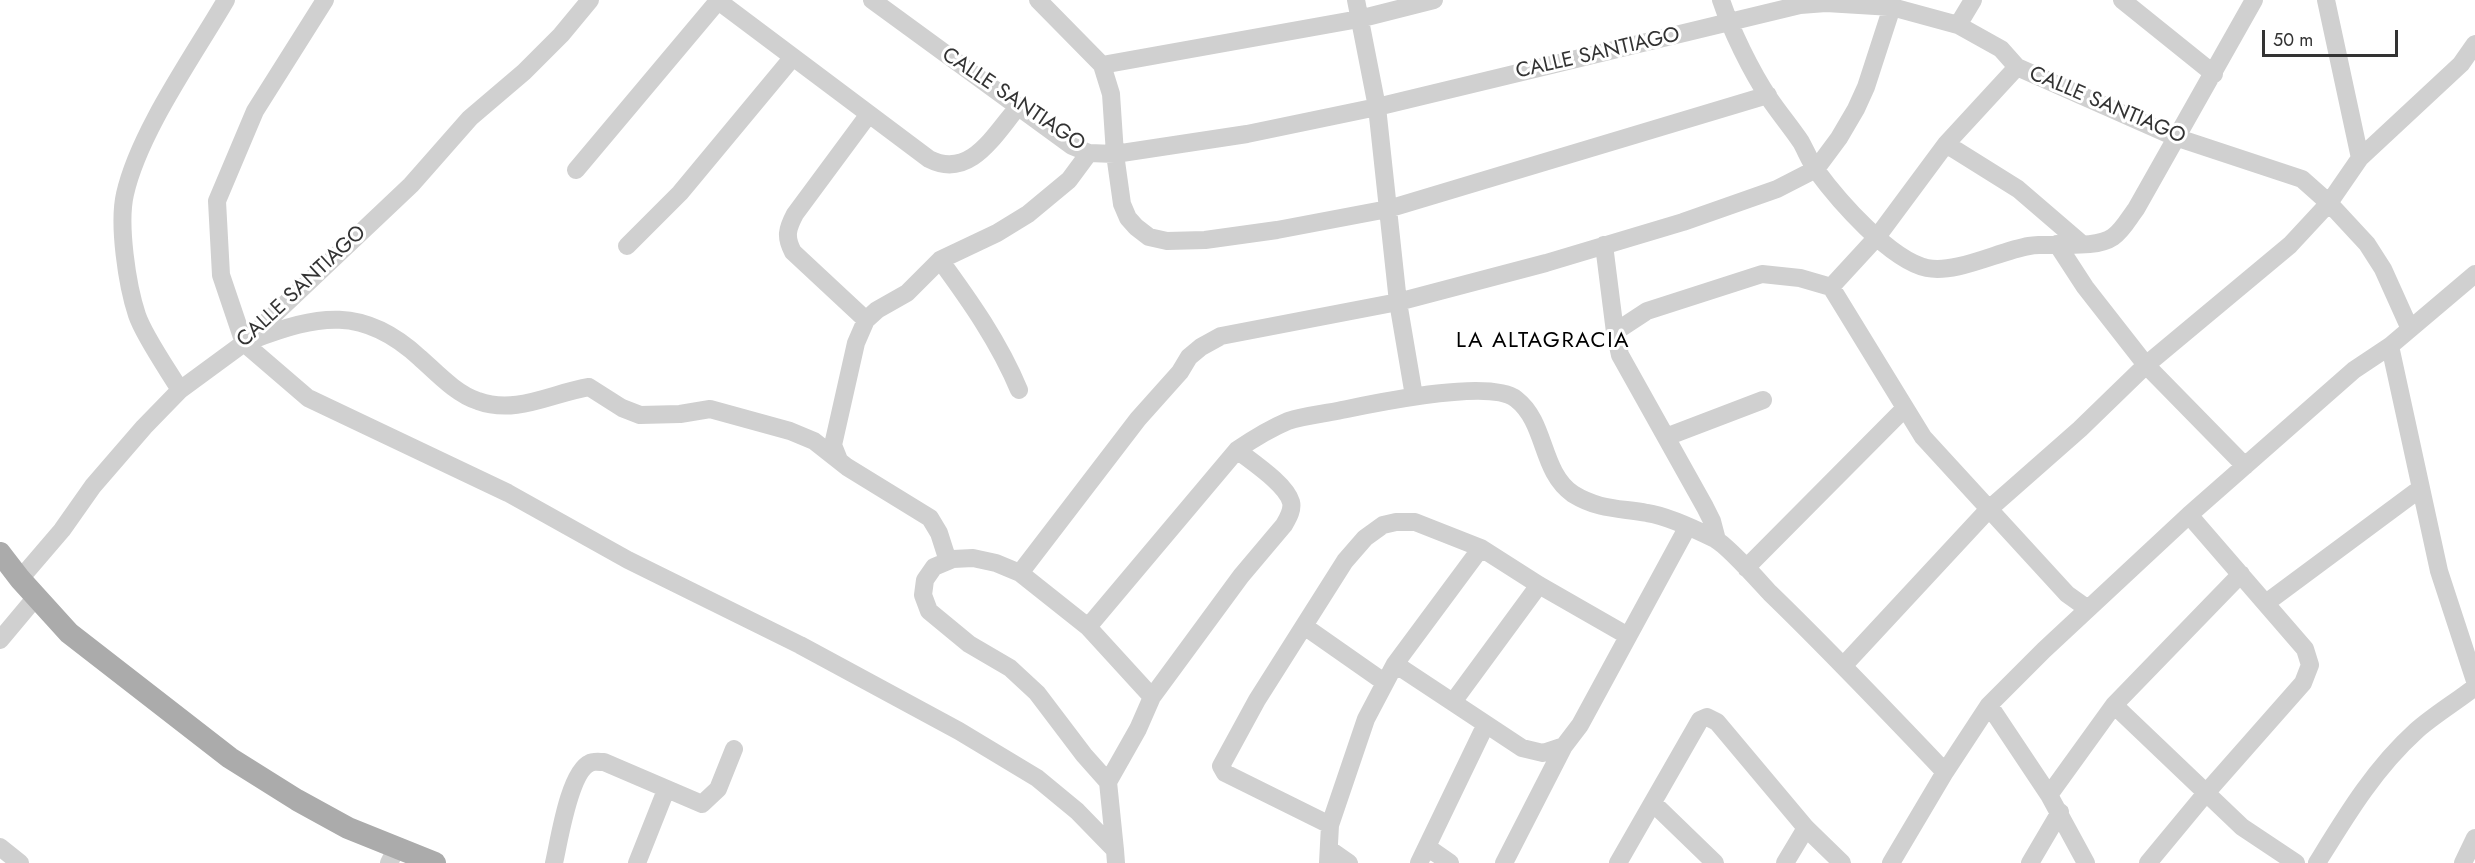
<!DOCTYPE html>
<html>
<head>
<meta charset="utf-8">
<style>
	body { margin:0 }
	#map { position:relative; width:2475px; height:863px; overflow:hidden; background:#fff; font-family:Jost,sans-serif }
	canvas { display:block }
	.scale { position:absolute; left:2262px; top:30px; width:136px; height:27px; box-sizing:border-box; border:3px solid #333; border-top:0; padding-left:8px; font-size:18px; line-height:21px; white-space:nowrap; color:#333; -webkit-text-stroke:4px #fff; paint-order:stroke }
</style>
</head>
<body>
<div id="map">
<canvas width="2475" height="863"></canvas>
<div class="scale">50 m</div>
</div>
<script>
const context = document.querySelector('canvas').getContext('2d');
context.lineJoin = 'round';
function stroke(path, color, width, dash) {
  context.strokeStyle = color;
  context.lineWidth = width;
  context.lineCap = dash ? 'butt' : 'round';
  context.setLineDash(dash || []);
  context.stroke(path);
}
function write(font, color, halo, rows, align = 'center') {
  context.font = font + ' Jost,sans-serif';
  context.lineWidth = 6;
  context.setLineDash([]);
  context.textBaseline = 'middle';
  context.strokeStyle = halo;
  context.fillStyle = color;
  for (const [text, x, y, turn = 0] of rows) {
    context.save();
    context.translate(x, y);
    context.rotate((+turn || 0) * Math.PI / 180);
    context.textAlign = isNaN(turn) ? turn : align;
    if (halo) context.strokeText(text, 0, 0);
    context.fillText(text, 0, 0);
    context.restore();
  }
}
stroke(new Path2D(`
	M325,0l-70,111 -38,90 4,74 23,68 64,55 200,95 120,67 172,85 159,86 78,47 40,33 38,39 1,13
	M717,0l212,159c41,21 65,-24 89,-52
	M872,0l200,146 17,7 26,1 132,-20 130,-27 423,-102 26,-2 66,4 66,18 43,24 16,18 158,70 127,42 27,24 38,41 16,25 27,60
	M1038,0l64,65 9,29 4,60 7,50 6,14 8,9 13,10 18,4 38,-1 72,-10 111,-21 380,-114
	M1356,0l21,107 21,195 16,94
	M1721,0c10,30 30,71 48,98 10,15 22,29 32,44 5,9 9,19 15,28 22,30 74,90 111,98 29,6 72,-17 102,-22 24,-4 65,4 84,-9 10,-7 16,-19 23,-28l118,-209
	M2122,0l92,74
	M2326,0l34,158
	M1958,25l15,-25
	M1102,65l257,-46 75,-19
	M1946,144l72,45 64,55
	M576,170l142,-169
	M2057,244l28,43 61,78 99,101
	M1604,245l11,87 5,23 85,152 7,14 5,19
	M627,246l53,-53 113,-136
	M940,260c30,41 59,82 79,130
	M1831,287l92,150 144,157 21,15
	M866,320l-73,-68c-8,-15 -6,-23 2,-38l74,-100
	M1615,332l32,-21 115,-37 38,4 31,9 46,-50 69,-93 71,-77
	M252,340c66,-25 111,-35 168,18 17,15 36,36 58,43 38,14 74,-8 111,-14l33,21 18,7 40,-1 30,-5 80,22 24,10 33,26 83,51 9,15 9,28
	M2390,346l49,225 36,110
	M180,390c-12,-20 -36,-54 -43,-75 -10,-30 -19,-91 -12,-121 14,-62 69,-139 101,-194
	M1666,437l97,-37
	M839,460l-6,-15 23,-102 10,-23 11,-10 30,-17 33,-33 57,-27 31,-19 41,-34 20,-27
	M1746,568l159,-160
	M1020,573l-24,-10 -23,-5 -20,1 -19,8 -9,13 -2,15 6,16 40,33 41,24 27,25 47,62 24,27
	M20,579l42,-49 31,-44 51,-59 36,-37 64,-47 167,-158 59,-67 54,-46 37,-37 29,-35
	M2266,603l155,-115
	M1304,626l80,56
	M1088,627l-68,-54 118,-154 42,-47 9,-15 12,-10 20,-11 177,-34 148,-39 137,-41 94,-33 39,-20 23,-31 17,-29 10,-22 26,-80
	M0,640l36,-43
	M1395,664l127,84 21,5 21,-7
	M1844,665l144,-155 92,-81 66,-64 144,-120 39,-42 31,-45 101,-94 14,-20
	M1152,697l89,-121 43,-51c4,-7 9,-15 7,-23 -5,-18 -39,-40 -54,-52
	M1453,702l86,-117
	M1989,705l60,90 37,68
	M2114,705l128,122 54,36
	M2049,795l65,-90 127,-131
	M1653,803l62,60
	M1330,825l-105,-52 -4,-7 36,-66 88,-139 20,-23 18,-13 13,-3h19l66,26 58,37 89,51
	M0,847l20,16
	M1427,847l23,16
	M1329,849l20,14
	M1115,850l-7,-68 30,-53 14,-32 -64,-70 149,-177c16,-11 32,-21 51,-29 15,-5 33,-7 49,-10 35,-7 152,-33 179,-12 31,24 24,72 57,95 26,16 47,14 74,19 20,3 50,17 68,26 13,7 43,41 55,54 60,58 117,118 175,179
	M389,863l7,-14
	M554,863c5,-21 15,-91 36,-100 3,-2 10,-1 14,-1l98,42 16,-15 16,-40
	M637,863l29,-73
	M1328,863l2,-38 36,-106 29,-55 86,-116
	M1419,863l67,-139
	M1504,863l60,-117 16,-21 107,-197
	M1618,863l82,-143 7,-3 10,5 89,106 36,35
	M1785,863l21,-35
	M1891,863l54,-91 44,-67 55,-55 145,-135 165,-145 36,-24 85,-72
	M2030,863l30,-51
	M2148,863l58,-70 97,-110 7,-18 -5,-16 -116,-134
	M2317,863c29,-47 57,-94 99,-132 18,-16 40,-29 59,-44
	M2463,863l12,-25`), '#d0d0d0', 18);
stroke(new Path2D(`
	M0,553l20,26 49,54 161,125 67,42 51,28 87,35`), '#ababab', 22);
write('21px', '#333', '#fff', [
	["CALLE SANTIAGO",1598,54,-13],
	["CALLE SANTIAGO",1013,100,34],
	["CALLE SANTIAGO",2107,106,23],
	["CALLE SANTIAGO",302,287,-43]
]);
context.letterSpacing = '1.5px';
write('22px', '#000', '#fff', [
	["LA ALTAGRACIA",1543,342]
]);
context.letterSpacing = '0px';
</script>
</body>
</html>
